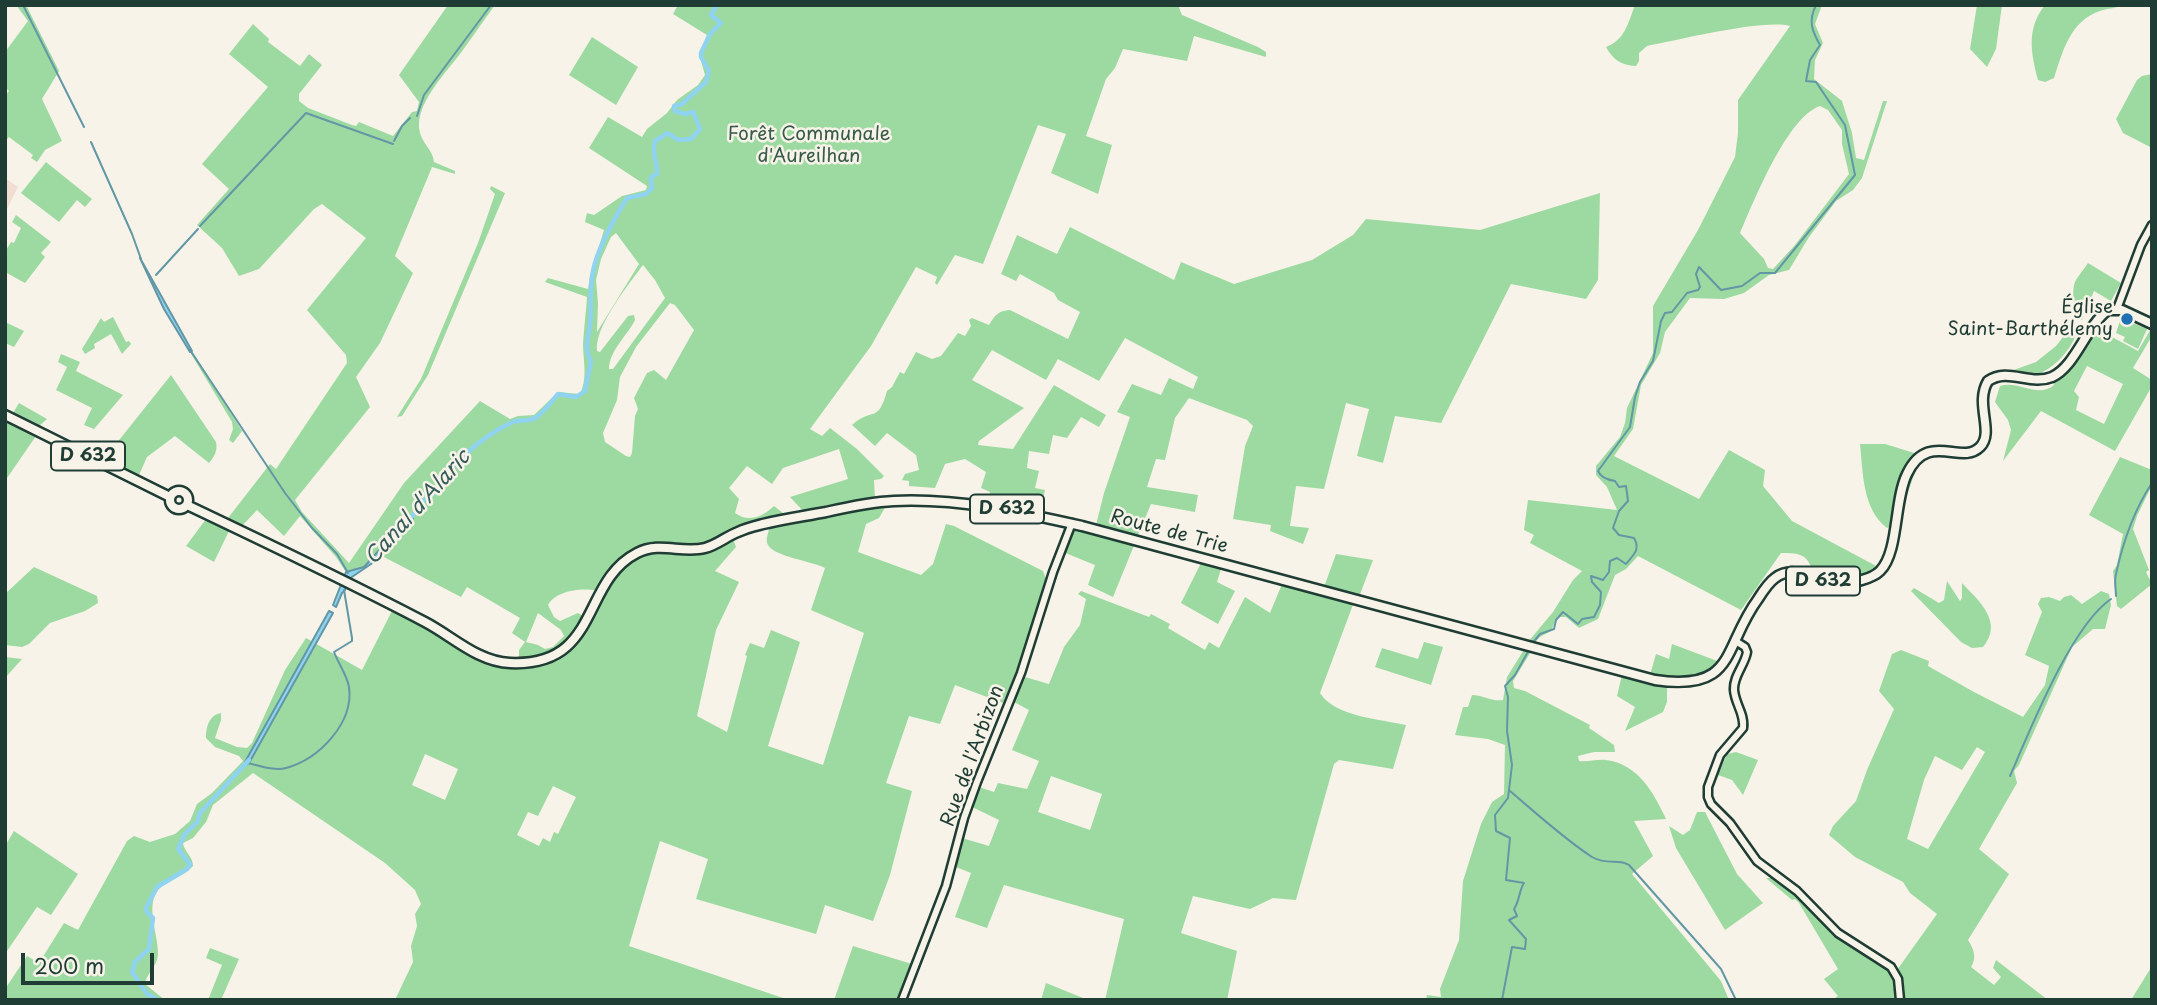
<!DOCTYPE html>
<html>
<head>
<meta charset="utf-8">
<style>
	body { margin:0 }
	#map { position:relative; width:2157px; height:1005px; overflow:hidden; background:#f7f3e8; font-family:"Playpen Sans",sans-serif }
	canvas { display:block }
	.frame { position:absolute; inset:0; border:7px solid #1f3d34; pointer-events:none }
	.scale { position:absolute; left:21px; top:953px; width:133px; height:32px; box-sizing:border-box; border:4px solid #1f3d34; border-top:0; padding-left:9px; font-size:21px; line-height:24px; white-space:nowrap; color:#1f3d34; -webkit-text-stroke:5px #f7f3e8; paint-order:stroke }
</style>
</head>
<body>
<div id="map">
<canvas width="2157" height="1005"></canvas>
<div class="frame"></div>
<div class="scale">200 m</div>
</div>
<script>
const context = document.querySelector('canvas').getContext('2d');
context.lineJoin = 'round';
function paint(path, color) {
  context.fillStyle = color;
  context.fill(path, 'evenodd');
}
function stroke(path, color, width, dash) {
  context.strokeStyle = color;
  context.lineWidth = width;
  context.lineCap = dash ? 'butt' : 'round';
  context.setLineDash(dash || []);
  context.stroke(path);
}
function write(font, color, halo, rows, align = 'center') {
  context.font = font + ' "Playpen Sans",sans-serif';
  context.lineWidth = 5;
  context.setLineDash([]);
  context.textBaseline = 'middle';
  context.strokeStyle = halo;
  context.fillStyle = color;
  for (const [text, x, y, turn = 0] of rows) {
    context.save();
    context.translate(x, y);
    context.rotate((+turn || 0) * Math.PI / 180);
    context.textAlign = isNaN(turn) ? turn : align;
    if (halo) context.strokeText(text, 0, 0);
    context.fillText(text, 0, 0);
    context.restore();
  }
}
paint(new Path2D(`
	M5,178l13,9 -13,26z`), '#f1ddd2');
paint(new Path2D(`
	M16,5l11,2 32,64 -17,28 20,42 -17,9 -8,12 -6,-4 2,-3 -24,-18 -4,4v-45l4,-5 -4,-4v-35l23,-31z
	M448,5h47c-12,16 -23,33 -35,49 -14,18 -40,46 -41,69 -1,19 14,25 15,39l21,9v3l-23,-7 -37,89 18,17 -33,70 -24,34 14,30 -75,93 7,12 47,51 55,-80 76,-82 30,18 8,-3 16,-1 24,-23 22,2c8,-16 3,-34 3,-51 1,-15 3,-31 4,-46l-42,-15 3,-4 40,11 2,-13 14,-46 -19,-8 2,-9 7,2 28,-19 24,-6 1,-4 -58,-38 19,-31 34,20 5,-8 20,-16 10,-13 21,-15 7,-10 -6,-21 8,-19 -34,-21 5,-9h500l4,10 76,32 8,5v5l-72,-21 -7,25 -64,-12 -8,19 -9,11 -20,57 26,9 -14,49 -47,-21 15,-39 -28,-9 -55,139 -28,-9 -18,30 -2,-2 2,-6 -21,-10 -45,79 -61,83 12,7 8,-8 27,21 27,27 -3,3 -7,1 1,19 -70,14 -15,-16 58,-18 -9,-30 -56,19 -11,16 -25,-18 -18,22 10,11 -4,14c14,10 27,4 39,-7l14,11 -86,29 -71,7 -32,38c-16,-4 -43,-1 -51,14l6,12 6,4 18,-8 8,5c-17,21 -37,44 -67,41v-9l6,-8 -13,-9 8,-15 -53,-31 -6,10 -81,-42 33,-36 -4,-3 -45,51 -18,5 -10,-15 -36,-41 -16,20 -27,-26 -15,16 -14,-8 42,-54 6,5 71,-106 -1,-8 -39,-45 59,-72 -44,-34 -8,5 -55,60 -20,7 -17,-28 -25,-23 32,-36 -27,-25 66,-77 -39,-33 24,-30 16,15 -1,3 32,24 9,-12 13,11 -23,29v7l9,7 44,17 4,1 3,-4 34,14 19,-24 5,-1 2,-9 -20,-27zM616,233l23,31 -42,68 1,-29 -2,-23 5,-21 10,-22zM643,265l12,15 10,18 -52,71h-4c0,-18 18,-33 26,-49l-1,-5 -6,1 -28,36 -3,-1c-3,-24 32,-67 46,-86zM670,303l5,2 19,25 -28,50 -12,-10 -7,3 -13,25 4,11 -3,7 -3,37 -2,4 -4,-1 -21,-14 -2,-9 14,-33 3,-23 16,-30zM538,613l23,17 3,6 -11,11 -8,2 -7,-4 -12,-3z
	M1635,5h187l-7,19 8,19 -8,17 -1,19 28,22 10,32 4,25 8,2 19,-59h4l-25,77 -9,12 -17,11 -27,36 -20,33 -20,5 -25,18 -20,6 -34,-1 -25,34 -5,21 -19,32 -8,44 -19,27 85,43 30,-49 36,20 -2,16 29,35 86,46c-16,18 -44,15 -64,8 -6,-21 -13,-22 -33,-22l-40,57 -103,-54 -12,13 -11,6 -17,44 -19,9 -13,-11h-6l-4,2 -5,12 -11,6 -6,6 -6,-1 25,-30 20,-32 9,-9 -52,-28 4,-8 -10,-5 4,-30 89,10 -10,-23 -11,-12v-9l24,-29 5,-14 2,-15 26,-55v-47l45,-76 37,-73 3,-24v-33l52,-74c-27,-7 -111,14 -143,20l-8,7v8l-3,5c-15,-1 -23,-6 -30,-19 19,-7 22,-24 29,-42zM1820,106l8,4 14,20v14l7,30 -54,71 -22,24 -5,-1 -4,-9 -24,-26c14,-32 47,-116 80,-127z
	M1977,5h25l-6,44 -9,18 -17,-18z
	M2045,5h77c-7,4 -14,3 -22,6 -30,10 -37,40 -46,67l-9,4 -7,-2c-7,-27 -12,-51 7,-75z
	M592,37l46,30 -22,38 -47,-30z
	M2152,74v74l-29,-15 -7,-14 21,-39 5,-4z
	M46,162l46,37 -7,8 -8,-7 -18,22 -38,-29z
	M491,186l14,7 -77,182 -26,41 -5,1 24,-38 57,-136 17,-49 -5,-5z
	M1600,193l-2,87 -12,19 -75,-15 -70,139 -46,-7 -12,47 -26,-7 12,-47 -23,-6 -22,86 -28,-3 -6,40 19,2 -6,16 -33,-13 1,-6 -38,-6 12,-73 8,-20 -6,-6 -58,-22 -14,20 -10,42 -9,-1 -9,28 51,8 -3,17 -44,-8 -13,31 -42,-10 8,-32 26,-76 -13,-5 15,-28 29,11 8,-17 24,11 5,-12 -73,-39 -26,43 -41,-22 -12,21 -54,-30 -20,30 52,28 -45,33 -1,4 35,4 41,-64 52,30 -7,12 -18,-10 -14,21 -14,-3 -4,19 -20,-3 -2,17 12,3 -4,17 10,2 -5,23 -51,-11 1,-10 -9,-4 5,-16 -21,-13 -20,5 -10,24 -26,-2v-5l-7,-1 3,-6 14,-4 -3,-15 -29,-22 -12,13 -23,-21c20,-18 26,-1 35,-34l5,-4 8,-15 4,2 12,-22 16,7 9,-3 17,-23 7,3 6,-10 -2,-6 3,-2 17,7c6,-10 9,-14 21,-15l58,29 12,-27 -22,-12 -4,-7 -34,-19 -4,7 -15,-7 16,-39 40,19 13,-27 104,53 7,-18 53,22 78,-24 41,-25 13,-16 114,11z
	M16,215l35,27 -10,11 4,4 -20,26 -20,-11v-20l6,-10 3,1 7,-15 -9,-6z
	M2088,263l33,20 -10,18 -17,-10 -12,29c-8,-7 -11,-28 -7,-38 3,-6 9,-13 13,-19z
	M113,317l13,25 3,-1 2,3 -9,10 -11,-20 -17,10 1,4 -10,6 -3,-5 19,-31 3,4z
	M2121,318l26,11 -9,20 -15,-8 2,-4 -9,-4z
	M5,322l19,9 -10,16 -9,-4z
	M2152,327v9l-19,32 19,12v6l-37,65 -74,-40 -38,50 8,-31 -3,-10 -13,-18 5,-16c18,-6 38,13 54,-1l-2,-4 15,-11 28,-38 6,-1 37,20zM2087,366l36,18 -19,40 -28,-14 3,-13 -5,-6z
	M2067,332h10c-6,19 -26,41 -47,44 -7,1 -16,-2 -22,-4l28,-10 20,-16z
	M192,351l50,80 -9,12 -4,-3 4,-11 -1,-7 -42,-70z
	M61,354l19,8 -4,9 47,24 -29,34 -10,-4 8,-17 -36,-18 11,-23 -9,-5z
	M171,375l45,67c2,9 -2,15 -7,21l-34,-27 -28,21 -8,18 -35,-16z
	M19,403l28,16 -9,8 -25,-14z
	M6,421l30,15 -31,45v-59z
	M1860,444h25l36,11 -22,63 -7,8 -5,2c-25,-19 -24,-57 -27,-84z
	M2120,457l32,13v15l-15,31 -4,13 16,41 -3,2 6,12 -31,25 -4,-3 -4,-35 4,-6 6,-31 -34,-19z
	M887,504l-8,14 -13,6 -8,28 63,23 12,-11 13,-40 8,2 89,45 3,8 -30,93 -13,31 -48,-18 -15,39 -31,-8 -23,67 26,8 -22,84 -17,46 -48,-16 -9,29 -120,-35 12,-40 -48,-18 -31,105 160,54h-394l18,-38 -2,-16 6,-20 -2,-12 6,-10 -6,-14 -30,-27 -132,-90 -40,32 -7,17 -13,16 -10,5c1,9 10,13 10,23 -9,10 -22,13 -32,21 -18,16 -2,47 -3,68 -1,12 -12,19 -13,29l20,16 -160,-2v-9l22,-33 12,7 25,-40 14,7 49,-89 7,-5 16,6 25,-8 15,-13 7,-17 15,-11 31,-32 -4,-5 -24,-9 -9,-9c0,-11 3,-23 15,-25v7l-6,18 22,9 10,1 5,-5 33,-73 21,-32 56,32 31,-61 109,56 24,2 27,-7 16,-12 45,-70 24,-23 11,-4 65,-3 19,-9 3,8 -21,24 24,11 -23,48 -19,86 30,16 20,-76 -2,-1 5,-12 14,5 7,-18 29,12 -32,104 55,19 41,-132 -53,-23 14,-42c-13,-7 -50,-11 -57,-23 -3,-5 0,-10 1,-16zM425,754l33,15 -13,31 -33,-15zM553,786l23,11 -18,37 -4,-2 -4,10 -7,-4 -4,8 -22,-11 11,-23 10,4z
	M206,519l23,12 -15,31 -28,-16z
	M1078,529l57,14 -22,54 -25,-12 7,-20 -32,-13 10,-20z
	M1179,554l72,21 -30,-6 -4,13 18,9 -17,33 -37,-21 20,-40 -23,-7z
	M1336,554l37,6 -14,37 -35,-10z
	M34,567l63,29 1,7 -13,8 -35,12 -21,21 -7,3 -17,-2v-51z
	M1947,581l13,20 2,-3v-15c17,18 42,39 21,64l-11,1 -11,-6 -50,-51 3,-3 25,15 5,-3z
	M1282,584l72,18 -34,91c15,24 60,26 86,32l-13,44 -54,-9 -5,4 -38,136 -23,-2 -23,11 -57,-13 -12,37 56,18 -10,49h-122l19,-81 -120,-34 -17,43 -32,-11 16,-44 -15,-6 6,-29 27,8 10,-26 -27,-13 7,-20 15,5 4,-9 29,6 12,-28 -27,-11 17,-40 -15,-8 11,-25 24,7 15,-37 16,-22 6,-26 -8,-5 3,-3 68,26 2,-3 19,10 -2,4 37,22 4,-8 10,6 26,-51 25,16zM1051,776l51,18 -12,36 -52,-18z
	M2101,591l8,3 2,11 -6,24h-12l-21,18 -53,118 -5,6 3,12 -38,66 30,25 -41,66c6,10 9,17 3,27l23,18 7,-8 -8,-9 3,-8 52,40h-216l6,-4 -14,-17 14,-10 -39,-66 -4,-4 -3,1 -26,-22h8l28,22 44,43 26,13 21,16 4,-2 40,-56 -27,-21 -7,-11 -48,-25 -26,-22 4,-9 23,-25 11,-31 27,-61 -15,-18 13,-37 9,-4 28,11 -1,5 46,26 49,25 22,-32 4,-19 -24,-11 17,-43 -4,-8 3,-6 8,-1 11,4 4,-4 7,-2 11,9zM1977,747l8,5 -57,97 -21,-10 17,-59 11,-24 27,14z
	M1424,642l19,5 -12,38 -56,-18 7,-19 36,11z
	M1672,644l48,18c-15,21 -48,18 -70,13l6,-21 13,5z
	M1525,648l7,2 -19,31 1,7 11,3 65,34 -1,3 25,17 1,7h-21l-16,4 1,5c9,1 18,-2 27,-1 32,4 48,33 60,59l-32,2 19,35 -21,18 89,107 8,19h-303l1,-5 14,2 -1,-8 19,-49 4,-59 18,-57 11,-22 12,-8 1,-49 -17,-6 -33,-4 8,-28h5l4,-12c11,0 20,7 31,5l4,-23z
	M5,657l17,2 -17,19z
	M1622,675l45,11v16l-4,10 -38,19 10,-24 -18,-11z
	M1736,752l22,8 -15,35 -11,-15 -14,-5 9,-21z
	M1697,812h8l32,62 26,29 -38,27 -49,-82 -7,-22 14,9 7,-5z
	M14,831l64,43 -27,41 -14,-8 -32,47v-108z
	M853,946l59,18 -14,36h-64z
	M210,948l29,11 -18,41h-13l14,-35 -16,-7z
	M2152,966v34h-21z
	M1046,983l42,17h-47z`), '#9ddaa1');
const water = new Path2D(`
	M140,258l52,93 -2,1 -26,-43z
	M410,516l3,2 -42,46 -22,15 -4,11 -3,3 -6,14 -3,-2 13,-33 18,-5z
	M329,611l4,2 -84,150 -3,2 -1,-3z`);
paint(water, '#8fd3f1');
stroke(water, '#6297a5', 2);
stroke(new Path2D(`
	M23,5l61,122
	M417,116l7,-21 67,-90
	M394,141l8,-15 8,-8
	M91,142l41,92 9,25
	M200,226l106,-113 87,31
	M156,275l42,-46
	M190,350l95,143 27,35 25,26 11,19
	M2116,596c0,-7 -2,-15 0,-22 7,-32 18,-64 36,-91
	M1531,645l9,-11 14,-5 2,-9 7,-8 15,12 4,-5 12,-2 6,-12 1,-13 -9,-10 -1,-6 12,4 6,-8 1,-11 7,-3 9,6c7,-9 15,-14 8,-26l-15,-3 -6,-7 6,-17 9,-10 -2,-15 -7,1 -4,-6c-7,-1 -14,-3 -17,-10l32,-44 5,-30 5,-15 13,-21 8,-40 4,-8 7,-1 15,-19 11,-3 2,-3 -4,-13 3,-7 22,23 21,-4 18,-13h15l80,-98 -10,-50 -29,-43 -10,-1 4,-21 10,-15c-8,-14 -12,-24 -4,-40
	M248,763c12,3 27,8 38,5 33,-9 68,-45 63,-81 -2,-12 -11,-24 -15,-35l18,-11v-3l-8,-48
	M2010,776c20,-46 61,-150 101,-177
	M1510,791c26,22 53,47 82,66 16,9 26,1 37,8l92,104 15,31
	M1502,1000l10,-53 13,2 1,-10 -17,-19 8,-4 -3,-7c6,-9 5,-19 10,-26l-18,-3 4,-42 -14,-7 -1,-16 13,-17 4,-33 -5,-34 1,-34 -3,-11 10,-11 14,-25`), '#6297a5', 2);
stroke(new Path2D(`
	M410,519l14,-19 17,-12c3,-23 51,-57 72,-66 7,-3 15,0 22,-4 9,-5 16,-16 23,-24l18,3 9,-6 6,-30c-7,-12 -3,-23 -1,-36 2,-18 -1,-37 3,-54 5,-24 21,-52 34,-73l19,-4 6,-6 -1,-11 6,-3c1,-13 -6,-18 -2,-33l13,-8 10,7 13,-1 9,-10 -7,-17 -8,2 -10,-3 -1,-5 8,-2 24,-22 3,-11 -8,-14v-4l9,-19 11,-11 -10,-8 6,-10
	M158,1000l-11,-6 -15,-22 3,-10 14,-13 4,-31 -7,-7v-3l11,-21 30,-18 3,-5 -12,-15 7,-15 13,-13 1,-7 50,-54`), '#8fd3f1', 4.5);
const tertiary = new Path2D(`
	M2117,309l24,-64 11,-20
	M1737,642l8,5 2,5c-2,13 -14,24 -13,38 1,14 11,24 9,38l-23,27 -12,32v10l3,7 19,19 27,38 40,30 41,42 53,34 7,12 2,21
	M902,1000l44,-114 18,-68 13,-36 44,-109 32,-101 19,-49`);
const primary = new Path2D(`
	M5,415l165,82
	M170 500a9 9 0 1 1 18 0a9 9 0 1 1-18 0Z
	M187,505c80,38 160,76 238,117 27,14 53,40 85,41 91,4 70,-81 127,-110 23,-12 45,1 68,-5 12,-3 22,-12 33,-16 8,-4 17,-6 25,-8 21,-5 42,-8 63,-12 22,-5 45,-10 68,-11 64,-3 126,11 188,25l573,154c82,12 67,-32 103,-81 5,-8 10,-16 17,-21 19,-14 36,2 55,5 11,2 21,0 32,-3 7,-2 13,-4 18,-9 19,-19 14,-71 27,-97 21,-44 54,-8 73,-27 15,-15 -6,-43 8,-66 20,-14 42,5 64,-4 24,-11 34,-51 56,-67h14l30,14`);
stroke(tertiary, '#1f3d34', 11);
stroke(primary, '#1f3d34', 13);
stroke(tertiary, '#f7f3e8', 6);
stroke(primary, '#f7f3e8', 8);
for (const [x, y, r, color] of [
	[2127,319,7,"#1f6fb2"]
]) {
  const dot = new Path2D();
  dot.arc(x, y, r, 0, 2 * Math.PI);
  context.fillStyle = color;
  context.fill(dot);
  stroke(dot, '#f7f3e8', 2.5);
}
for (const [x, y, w] of [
	[88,456,74],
	[1007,509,74],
	[1823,581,74]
]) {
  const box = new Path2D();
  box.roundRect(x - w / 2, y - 14.5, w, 29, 5);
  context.fillStyle = '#f7f3e8';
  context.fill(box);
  stroke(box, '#1f3d34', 2);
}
write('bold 18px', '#1f3d34', null, [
	["D 632",88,456],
	["D 632",1007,509],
	["D 632",1823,581]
]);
write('19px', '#385c4a', '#f7f3e8', [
	["Forêt Communale",809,135],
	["d'Aureilhan",809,157]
]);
write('19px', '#1f3d34', '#f7f3e8', [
	["Église",2113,308],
	["Saint-Barthélemy",2113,330]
], 'right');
write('19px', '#1f3d34', '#f7f3e8', [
	["Route de Trie",1169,532,15],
	["Rue de l'Arbizon",973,756,-70]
]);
write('italic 21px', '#355b5a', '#f7f3e8', [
	["Canal d'Alaric",418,508,-48]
]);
</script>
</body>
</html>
